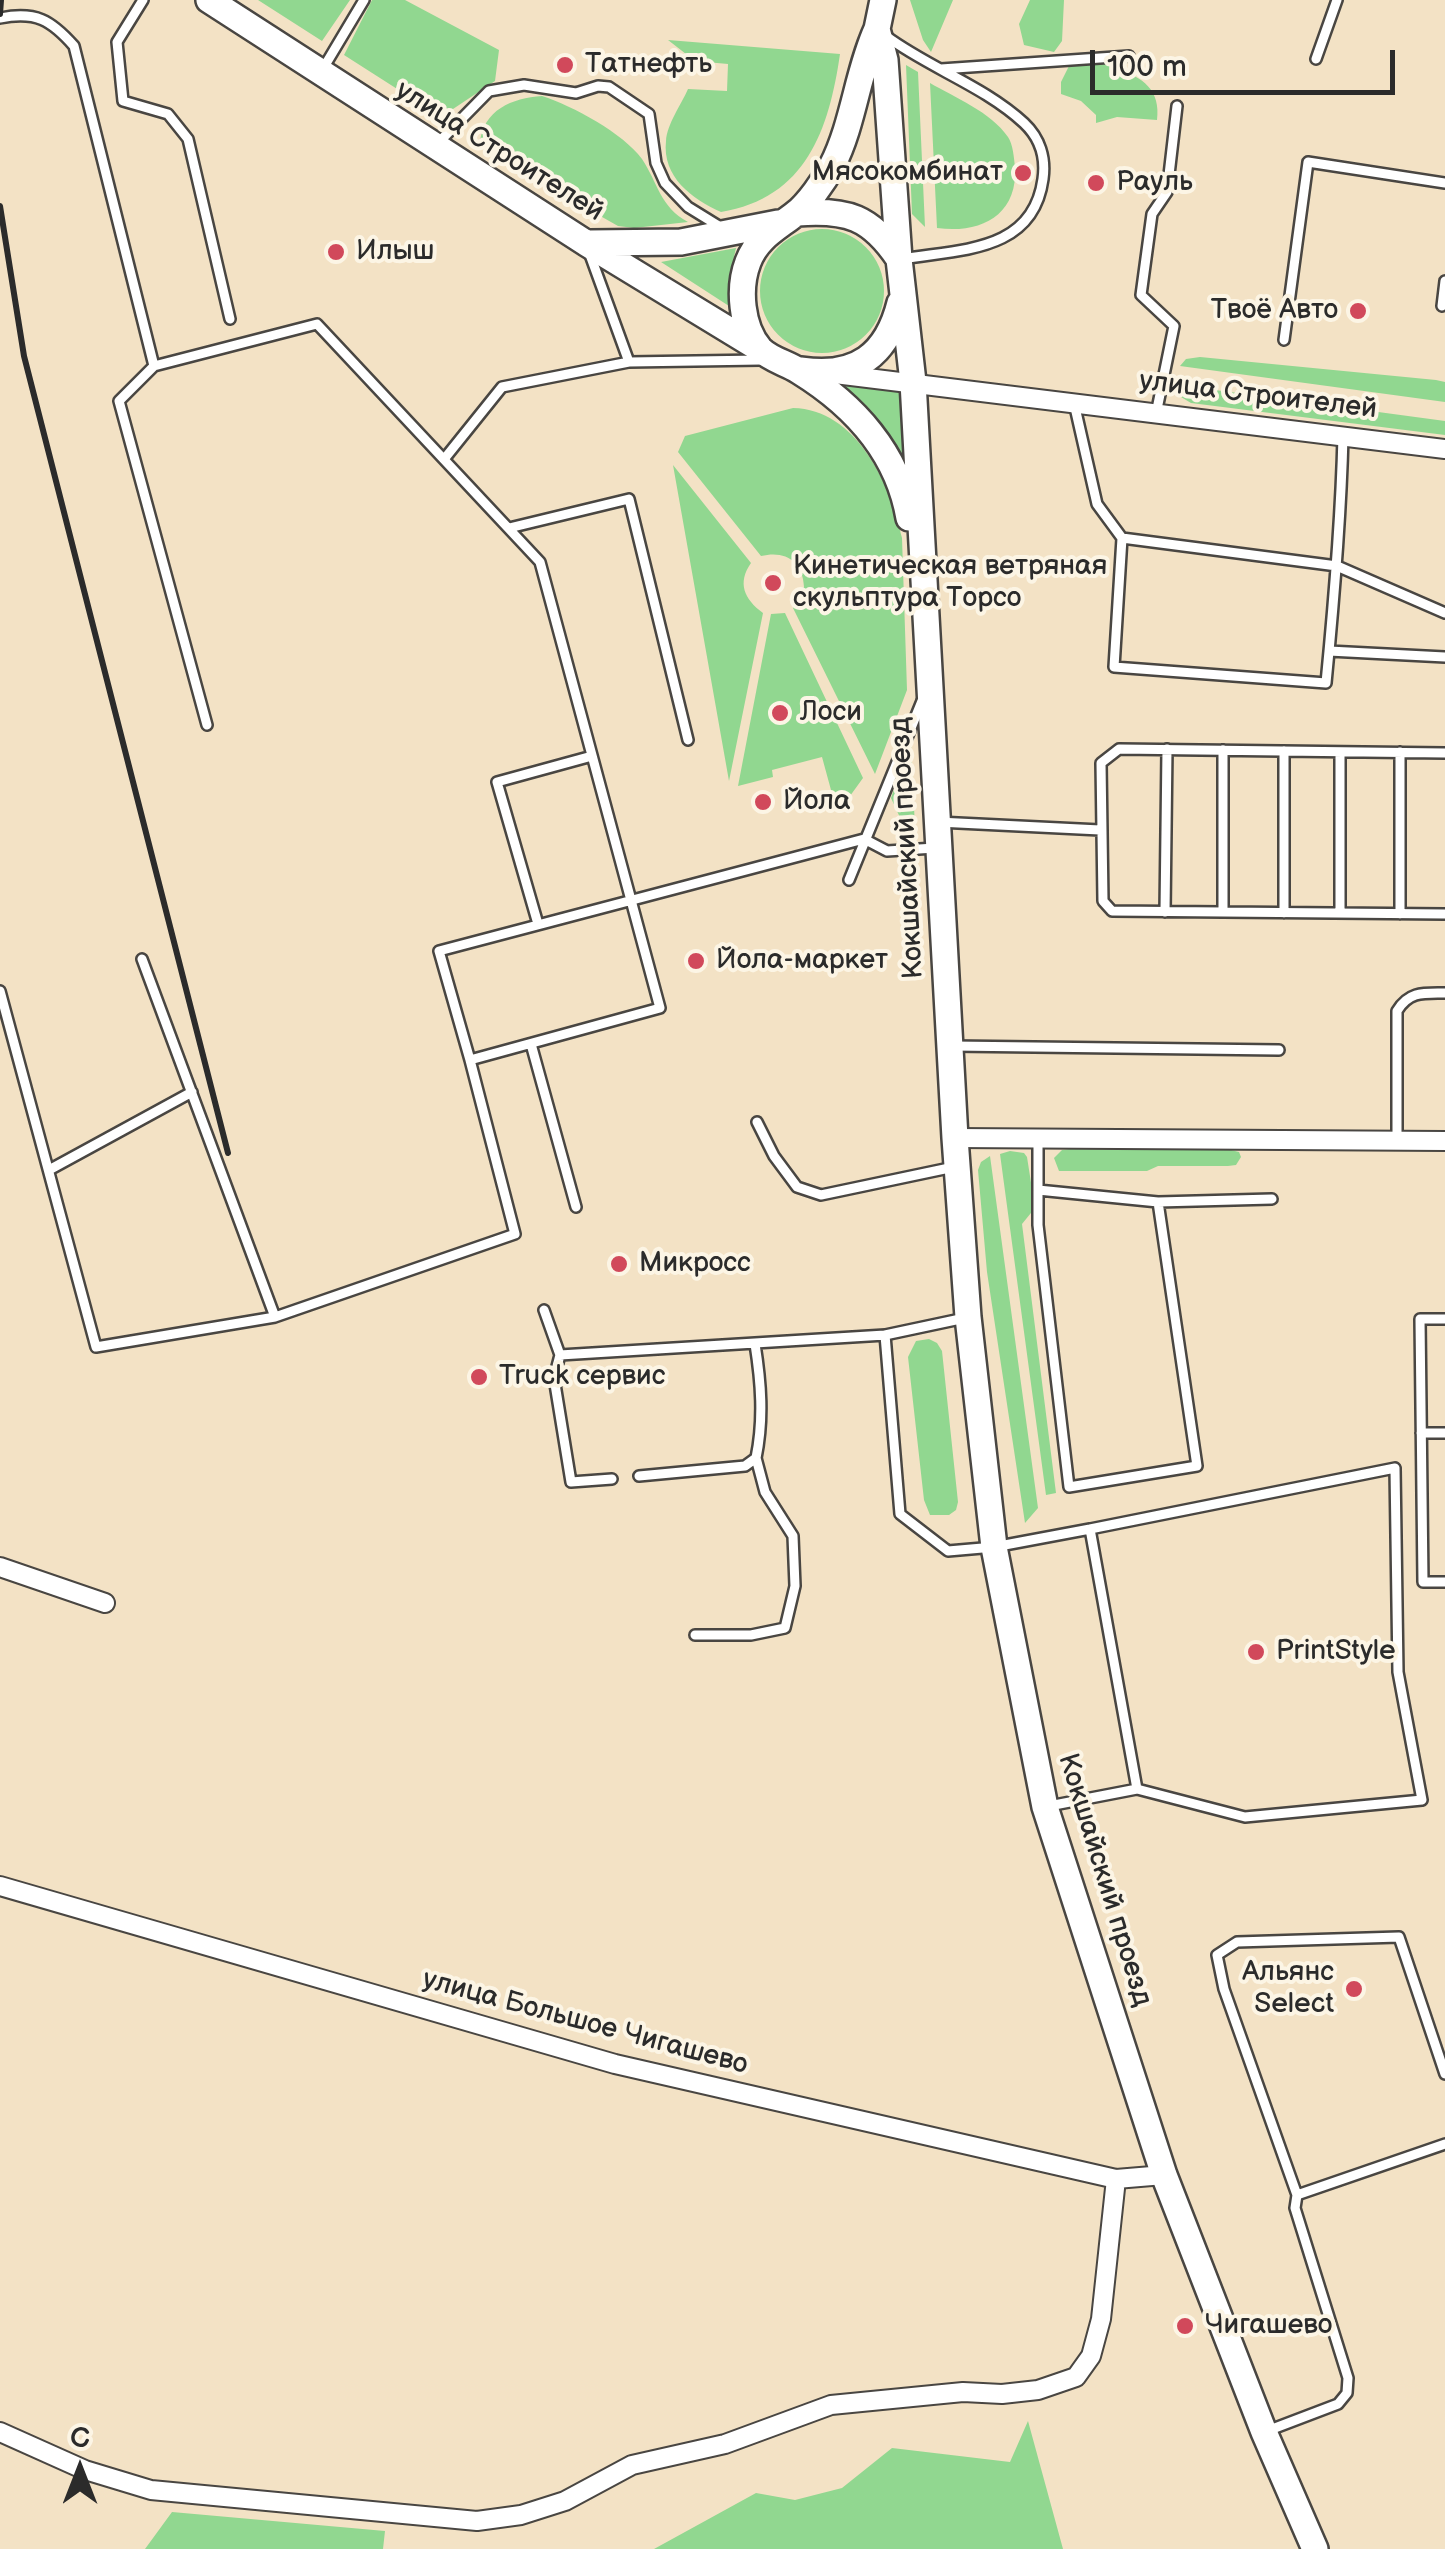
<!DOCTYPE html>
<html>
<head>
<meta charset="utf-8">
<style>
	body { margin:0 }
	#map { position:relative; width:1445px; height:2549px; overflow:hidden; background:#f3e2c5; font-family:"Balsamiq Sans",sans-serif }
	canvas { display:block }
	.north { position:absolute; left:30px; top:2419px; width:100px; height:100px; -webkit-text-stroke:8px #fcf5e5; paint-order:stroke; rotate:0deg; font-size:28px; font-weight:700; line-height:40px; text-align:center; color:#2b2b2b }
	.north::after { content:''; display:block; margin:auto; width:35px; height:45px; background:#2b2b2b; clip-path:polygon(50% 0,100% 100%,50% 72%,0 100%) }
	.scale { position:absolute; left:1090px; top:50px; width:305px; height:45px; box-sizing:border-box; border:5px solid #2b2b2b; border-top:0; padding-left:12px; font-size:30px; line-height:35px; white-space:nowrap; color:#2b2b2b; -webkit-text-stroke:8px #fcf5e5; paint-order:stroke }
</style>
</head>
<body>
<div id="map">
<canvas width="1445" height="2549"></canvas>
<div class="north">С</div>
<div class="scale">100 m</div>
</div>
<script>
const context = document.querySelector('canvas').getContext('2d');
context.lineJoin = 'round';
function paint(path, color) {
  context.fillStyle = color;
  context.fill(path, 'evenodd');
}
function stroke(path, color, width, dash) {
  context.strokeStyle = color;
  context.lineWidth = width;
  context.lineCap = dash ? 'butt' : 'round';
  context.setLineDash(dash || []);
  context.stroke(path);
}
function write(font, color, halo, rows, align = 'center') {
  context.font = font + ' "Balsamiq Sans",sans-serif';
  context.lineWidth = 8;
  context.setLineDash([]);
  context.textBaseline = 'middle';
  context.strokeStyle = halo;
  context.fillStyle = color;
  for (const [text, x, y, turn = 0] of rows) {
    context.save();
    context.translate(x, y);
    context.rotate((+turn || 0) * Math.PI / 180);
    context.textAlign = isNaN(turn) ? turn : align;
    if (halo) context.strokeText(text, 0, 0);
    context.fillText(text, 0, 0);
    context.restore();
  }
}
paint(new Path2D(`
	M258,0h92l-28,41z
	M372,0h33l94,50 -4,31 -54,36 -97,-62z
	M910,0h43l-22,52 -8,-12z
	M1030,0h34l-2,41 -8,11 -30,-7 -5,-21z
	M668,40l172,14c-11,76 -34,144 -119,158 -29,-13 -59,-35 -55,-71 1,-17 15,-36 22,-52l39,2 1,-27 -33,-3z
	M1114,59l3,11c26,6 44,21 40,50l-40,-3 -21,6v-8l-15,-14 -20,-7v-12l9,-18z
	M906,65l12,7 7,155 -13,-13z
	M930,83c24,14 61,29 78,54 5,7 6,21 7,30 3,49 -35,67 -78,61z
	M542,96c31,10 81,37 100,63 16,24 18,48 46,63l-54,6 -16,-2 -131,-74 -7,-9c3,-33 32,-45 62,-47z
	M760 291a62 62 0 1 1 124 0a62 62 0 1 1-124 0Z
	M736,248l-7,31v27l-68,-44z
	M1200,357l236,23 9,2v20l-265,-36 6,-7z
	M837,379l68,12 6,86c-19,-39 -42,-69 -74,-98z
	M1178,385l267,36v14l-254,-32 -10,-6z
	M793,408c63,1 98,76 109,130l5,152 -32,84 -82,-166 11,-21c-1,-26 -19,-37 -43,-31l-83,-104 7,-16z
	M673,465l78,98c-14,20 -7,36 12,50l-34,168z
	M785,613l78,165 -13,18 -16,5 -12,-44 -50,13 1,7 -35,9 33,-172z
	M911,740l4,89 -6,8 -18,-39z
	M1070,1149l161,1 8,2 2,5 -5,8 -8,1h-70l-11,5h-88l-5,-13 8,-8z
	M1010,1151l14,2 3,4 8,51 -13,16 34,269 -10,2 -46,-341z
	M990,1156l48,352 -13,15 -38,-251 -9,-102 3,-8z
	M929,1339l8,4 5,8 16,151 -2,8 -7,5h-19l-6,-15 -16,-143 8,-16z
	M1028,2421l35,128h-409l102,-56 39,7 47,-12 50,-40 118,14z
	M172,2512l213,19 -2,18h-238z`), '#91d790');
const service = new Path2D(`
	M143,0l-26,42 6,59 45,13 20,25 42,180
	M0,18c36,-7 51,2 74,28l80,320 163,-42 223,238 120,446 -190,52 45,174 -240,83 -179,30 -96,-356
	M886,36c43,32 98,50 138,87 16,15 22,35 19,56 -10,74 -84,70 -141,80
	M1316,59l21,-59
	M941,69l188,-13
	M321,72l43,-72
	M437,144l52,-53 35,-6 52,8 22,-7 11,1 40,27 7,49 9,20 23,24 34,21
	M589,252l40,110
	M1442,306l3,-25
	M1284,340l24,-178 137,21
	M154,366l-35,35 88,324
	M1074,403l23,101 25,34
	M1156,414l18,-88 -33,-31 11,-81 15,-22 10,-86
	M1343,436c-2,83 -9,165 -17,247l-212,-16 8,-129 215,28 108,47
	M445,458l57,-71 127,-25 132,-2
	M509,528l120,-29 59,241
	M1329,651l116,6
	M1223,750v162
	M1340,752v161
	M1445,753l-326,-4 -18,14 2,138 9,10 333,3
	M938,822l162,8
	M849,880l73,-179
	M1165,912l2,-163
	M1284,913v-162
	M1400,914v-162
	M538,924l-41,-142 95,-26
	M142,959l133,358
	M531,1044l45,163
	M952,1046l327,4
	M470,1060l-31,-109 425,-112 23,12 48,-3
	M757,1122l17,34 23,31 24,8 133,-28
	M1038,1138v87l31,262 128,-21 -39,-264 114,-3
	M1397,1140v-129c12,-20 27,-18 48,-18
	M49,1170l143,-78
	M1038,1190l120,12
	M544,1310l16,45 325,-20
	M965,1318l-80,17 15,179 48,37 46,-4 96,-18 47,260 -88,17
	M1445,1319h-25l3,263h22
	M560,1355l-6,23 17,104 41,-3
	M1421,1433h24
	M639,1476l106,-10 11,-8c8,-39 5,-76 -1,-114
	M1090,1529l305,-61 3,204 24,128 -177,17 -108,-28
	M695,1635h56l34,-7 10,-42 -2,-50 -28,-44 -9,-34
	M1297,2195l148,-51
	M1267,2431l71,-27 9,-11 1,-15 -53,-170 2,-13 -73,-206 -7,-34 20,-13 162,-5 46,137`);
const minor = new Path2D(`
	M835,374l610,75
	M955,1138l490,3
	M0,1567l105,36
	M0,1886l615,178 501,115 48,-4
	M0,2432l85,38 66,20 326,31 44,-6 44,-14 67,-36 93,-21 106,-39 132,-13 39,2 36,-4 38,-13 15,-21 10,-37 15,-140`);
const primary = new Path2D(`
	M209,0l377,243 174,106
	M883,0l-6,29 8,31 14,199 14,123 42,756 13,179 26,230 51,260 119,368 100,257 51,117
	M877,29c-20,44 -23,94 -45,137 -8,15 -24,38 -37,48 -19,15 -38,24 -47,48 -10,26 -7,65 12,87 11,11 27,14 39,22 55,34 99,82 110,147
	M797,213c50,-4 74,4 102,46
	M590,243l91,-1 97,-19
	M802,370c54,8 85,-15 98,-67`);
stroke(service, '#494642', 14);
stroke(minor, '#494642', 22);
stroke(primary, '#494642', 30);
stroke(service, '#fff', 9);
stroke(minor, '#fff', 18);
stroke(primary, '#fff', 25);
stroke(new Path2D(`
	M0,14l1,-14
	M0,206l24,150 204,797`), '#2b2b2b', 6);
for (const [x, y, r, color] of [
	[565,65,10,"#d1495b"],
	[1023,173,10,"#d1495b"],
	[1096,183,10,"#d1495b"],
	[336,252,10,"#d1495b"],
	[1358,311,10,"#d1495b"],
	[773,583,10,"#d1495b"],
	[780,713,10,"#d1495b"],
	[763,802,10,"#d1495b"],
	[696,961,10,"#d1495b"],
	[619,1264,10,"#d1495b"],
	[479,1377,10,"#d1495b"],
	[1256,1652,10,"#d1495b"],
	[1354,1989,10,"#d1495b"],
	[1185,2326,10,"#d1495b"]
]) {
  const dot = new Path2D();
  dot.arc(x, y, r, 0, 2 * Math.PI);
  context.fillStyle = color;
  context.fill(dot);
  stroke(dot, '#fcf5e5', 4);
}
write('28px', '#2b2b2b', '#fcf5e5', [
	["Татнефть",585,65],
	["Мясокомбинат",1003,173,"right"],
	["Рауль",1116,183],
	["Илыш",356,252],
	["Твоё Авто",1338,311,"right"],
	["Кинетическая ветряная",793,567],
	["скульптура Торсо",793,599],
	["Лоси",800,713],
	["Йола",783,802],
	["Йола-маркет",716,961],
	["Микросс",639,1264],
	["Truck сервис",499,1377],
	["PrintStyle",1276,1652],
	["Альянс",1334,1973,"right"],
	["Select",1334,2005,"right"],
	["Чигашево",1205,2326]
], 'left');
write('28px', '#2b2b2b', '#fcf5e5', [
	["улица Строителей",499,152,32],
	["улица Строителей",1258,396,7],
	["Кокшайский проезд",908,848,-93],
	["Кокшайский проезд",1104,1880,73],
	["улица Большое Чигашево",585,2023,15]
]);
</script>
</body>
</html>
